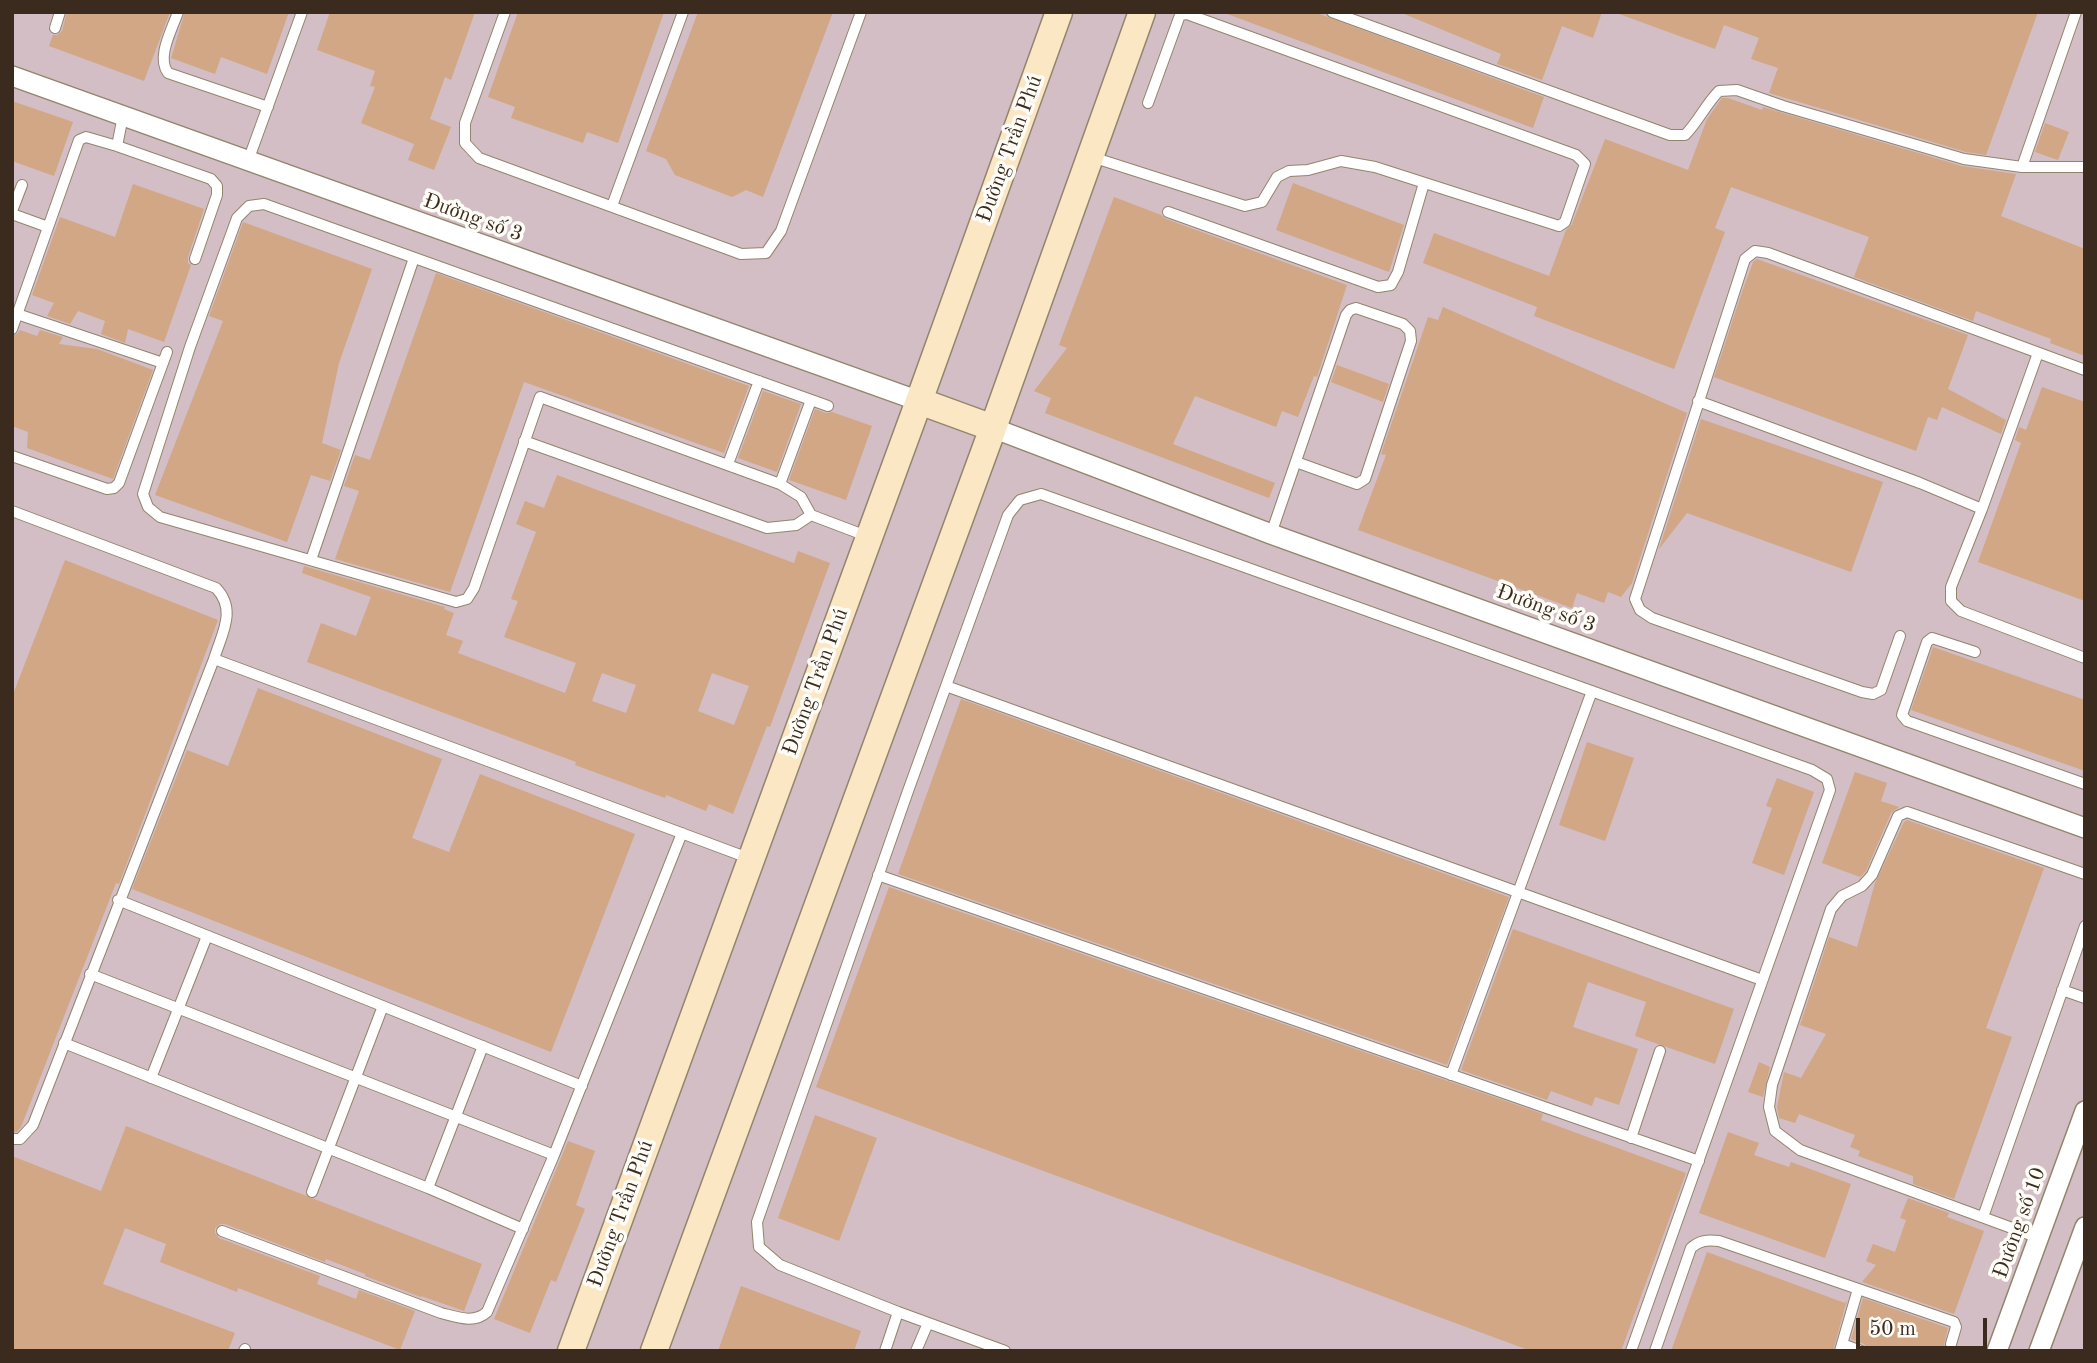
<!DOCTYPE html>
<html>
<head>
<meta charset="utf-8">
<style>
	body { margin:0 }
	#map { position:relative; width:2097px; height:1363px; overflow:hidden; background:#ebdfbe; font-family:"Old Standard TT",serif }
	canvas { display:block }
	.frame { position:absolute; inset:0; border:14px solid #3b2a1e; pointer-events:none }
	.scale { position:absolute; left:1856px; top:1318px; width:131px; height:32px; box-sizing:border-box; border:4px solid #3b2a1e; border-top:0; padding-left:9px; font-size:21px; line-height:24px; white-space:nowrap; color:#3b2a1e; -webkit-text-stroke:5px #fdfcf7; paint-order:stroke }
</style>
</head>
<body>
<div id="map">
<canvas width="2097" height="1363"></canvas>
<div class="frame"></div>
<div class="scale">50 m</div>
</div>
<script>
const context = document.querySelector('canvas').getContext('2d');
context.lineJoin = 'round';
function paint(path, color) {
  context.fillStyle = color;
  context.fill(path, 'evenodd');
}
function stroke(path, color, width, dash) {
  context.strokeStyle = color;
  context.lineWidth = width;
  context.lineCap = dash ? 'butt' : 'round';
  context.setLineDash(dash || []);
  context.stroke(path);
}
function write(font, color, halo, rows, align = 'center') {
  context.font = font + ' "Old Standard TT",serif';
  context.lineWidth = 7;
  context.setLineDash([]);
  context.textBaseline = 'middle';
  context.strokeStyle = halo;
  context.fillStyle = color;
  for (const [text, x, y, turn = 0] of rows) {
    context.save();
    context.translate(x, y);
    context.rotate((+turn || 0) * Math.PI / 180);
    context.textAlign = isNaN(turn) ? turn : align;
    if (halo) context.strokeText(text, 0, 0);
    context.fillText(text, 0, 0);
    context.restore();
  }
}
paint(new Path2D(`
	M12,12h2073v1339h-2073z`), '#d2bec4');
paint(new Path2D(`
	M67,12h103l-26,69 -95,-35 4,-11h4l5,-4z
	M185,12h104l-22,62 -46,-17 -6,17 -44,-16z
	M330,12h145l-24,68 -6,-3 -15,42 21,8 -17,43 -26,-10 6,-16 -53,-21 14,-36 -5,-1 5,-15 -58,-21z
	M518,12h146l-46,131 -31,-11 -4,11 -72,-25 4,-11 -27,-10z
	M698,12h135l-70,185 -17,-7 -14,7 -57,-22 -9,-16 -20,-8z
	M1222,12h92l230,85 -11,31z
	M1602,12l-9,26 -31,-12 -20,54 -45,-16 4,-10 -99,-41z
	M1619,12h419l-52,143 -20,-3 -197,-59 9,-25 -27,-9 8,-21 -35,-13 -9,24 -96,-35z
	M1722,98h6l34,12 1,-3 199,59 54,8 -15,42 84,33v107l-35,-13 1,-4 -75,-28 -3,10 -119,-44 15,-40 -138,-50 -16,41 10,4 -51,137 -140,-53 3,-9 -114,-44 11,-30 115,43 17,-46 6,-6 33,-85 83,31 19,-51z
	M12,101l61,21 -19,54 -42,-15z
	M2045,123l24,9 -11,28 -23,-8z
	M1293,183l111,42 -15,47 -113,-42z
	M133,184l71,25 -16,48v6l3,2 -27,77 -36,-13 -3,14 -24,-9 4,-13 -27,-10 -8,13 -23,-8 7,-13 -22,-8 28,-78 55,20z
	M1114,197l47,18 5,4 181,66 -30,92 -3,-1 -16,41 -16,-6 -6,16 -81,-31 -22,48 102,39 -6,15 -224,-85 6,-15 -17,-7 33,-43 -8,-3z
	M243,222l129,47 -33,94 -17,80 19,7 -11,31 -19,-6 -24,67 -132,-47 68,-174 -14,-5z
	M1757,259l211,76 -20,54 58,31 -5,14 -59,-27 -5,13 -9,-3 -12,34 -202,-74 27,-82 12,-33z
	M436,273l313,113 -25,67 -200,-71 -74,210 -115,-33 24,-68 -15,-5 11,-31 15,5z
	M1443,307l244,106 -55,170 -11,14 -13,-5 -4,11 -27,-10 -5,15 -214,-78 28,-75 -5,-1 47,-137 10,3z
	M20,330l17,6 3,-6 23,7 -4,7 38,5 56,21 -40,109 -86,-31 1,-16 -16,-6v-90l5,-2z
	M1337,365l52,19 -6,18 -52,-20z
	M2042,387l43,15v199l-107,-39 43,-119 -6,-3 4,-13 7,3z
	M763,391l38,13 -24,68 -39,-14z
	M815,409l11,4 6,-1 40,14 -26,74 -57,-20z
	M1701,419l182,63 -32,90 -164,-59 -28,36z
	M557,475l237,88 4,-12 32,12 -60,164 -3,-1 -34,88 -24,-10 -3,7 -40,-16 -1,3 -90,-33 1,-3 -269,-100 14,-39 35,13 15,-39 -69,-24 2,-7 141,41 -1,2 10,4 -8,22 17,6 -5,12 107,40 11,-30 -72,-26 14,-36 -7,-2 25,-67 -20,-8 9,-23 19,7zM602,673l34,12 -10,28 -34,-12zM712,673l37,13 -15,39 -36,-14z
	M65,560l153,60 -99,264 -3,-1 -95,244 -4,5h-5v-435z
	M1933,647l152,53v71l-174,-61z
	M258,688l184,71 -30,79 37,14 31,-78 155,60 -84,218 -419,-163 55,-139 41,16z
	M961,699l548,198 -62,168 -549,-191z
	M1587,742l47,16 -29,83 -46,-16z
	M1855,772l32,11 -6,18 18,6 -8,6 -25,58 -6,6 -38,-14z
	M1777,778l37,14 -30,83 -32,-12 20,-55 -6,-2z
	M1907,820l137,48 -58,160 26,9 -58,162 -41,-15v-8l-55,-20 2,-5 -10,-4 5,-12 -56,-21 -4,9 -16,-5 -2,-11 7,-35 17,6 25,-44 -26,-9 29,-88 28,10 18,-64 29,-61z
	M889,887l654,227 -2,6 145,53 -65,178h-90l-715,-264z
	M1513,929l221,80 -19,55 -80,-28 11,-34 -58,-20 -15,45 65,22 -19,56 -24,-8 -3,9 -41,-15 -4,9 -86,-30z
	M1759,1062l11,5 -7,30 -15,-5z
	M815,1115l62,23 -38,103 -61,-23z
	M126,1126l356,138 -18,47 -43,-15v1l-56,-21v-2l-39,-15 -1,3 -100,-38h-5l-5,4v5l4,5 101,38 -3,8 39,15 3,-9 56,21 -15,39 -162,-62 -1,4 -77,-30 6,-18 -41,-16 -22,56 132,49 -7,18h-216v-195l89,35z
	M1728,1132l31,11 -5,12 35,12 2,-5 60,22 -26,74 -126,-45z
	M568,1141l27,10 -19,54 9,4 -29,73 -5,-2 -21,53 -36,-14z
	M1908,1198l41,15 -2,4 37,14 -30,83 -92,-32 14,-17 -10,-4 7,-17 22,8 11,-32 -6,-2z
	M1707,1252l138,51 2,-3 -14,51h-162z
	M741,1286l120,45 -7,20h-136z
	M1863,1298l85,30 -4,17 4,6h-80l-4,-7 -13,-5z`), '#d1a785');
const lane = new Path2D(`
	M178,12c-6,18 -22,45 -10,61l100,34
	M505,12l-40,111v20l14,15 262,96 25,-1 15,-22 80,-219
	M1332,12l338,123h15c13,-13 21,-31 34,-44l18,-1 46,16 181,53 58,8 54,-155
	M55,28l5,-16
	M123,116l-6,30 94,33 6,7v9l-22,64
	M1092,157l153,49 17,-4 15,-25 12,-6 19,-1 33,-9 34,6 184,59 6,-4 20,-58 -9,-9 -389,-141 -7,1 -32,88
	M248,161l54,-149
	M2022,167h63
	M612,206l71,-194
	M12,211l10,-26
	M1168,212l210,75 13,-2 7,-13 26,-89
	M12,214l36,13
	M17,314l146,49
	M12,329l67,-189 7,-3 31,9
	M1698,401l222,82 62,26 -31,78v14l10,10 124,47
	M524,441l243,87 29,-3 15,-10 58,22
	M12,456l95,33 7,-1 5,-5 48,-131
	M728,464l31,-83
	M780,484l31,-84
	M1982,509l56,-156
	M12,511l204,77c21,22 6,45 -2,71
	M811,515l-10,-18 -21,-13 -240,-87 -66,191 -7,11 -11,3 -296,-85 -12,-10 -5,-13 47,-147 47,-129 12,-12 15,-2 564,202
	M1271,534l75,-219 4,-5 6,-2 47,16 7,7 1,10 -46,138 -8,5 -61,-22
	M311,560l103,-302
	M1900,636l-19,54 -8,4 -11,-2 -210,-74 -12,-8 -5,-11 110,-340 10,-8 13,2 317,117
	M1975,652l-43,-14 -5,4 -25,73 5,6 178,63
	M946,686l816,294
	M878,875l821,286
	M118,900l464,186
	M90,974l464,181
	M2062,990l23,8
	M64,1043l364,145 95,41
	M1451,1075l141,-384
	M151,1078l56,-142
	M1631,1138l29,-87
	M12,1139h8l13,-14 181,-466 537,200
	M428,1188l55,-142
	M312,1192l71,-186
	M1983,1217l102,-291
	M222,1231l219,82c16,4 33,11 46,-1l67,-157 128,-322
	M2039,1238l-239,-88 -25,-19 -6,-24 3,-22 59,-176 11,-13 20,-10 10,-11 26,-59 9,-4 178,62
	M1842,1344l19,7
	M244,1351l1,-2
	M885,1351l13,-39
	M916,1351l12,-28
	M1005,1351l-107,-39 -118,-47 -21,-18 -2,-25 151,-431 100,-276 12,-15 21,-6 771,276 15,9 3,11 -199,561
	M1655,1351l36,-103c9,-8 16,-8 28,-7l235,81 2,5 -5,17
	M1840,1351l18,-62`);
const street = new Path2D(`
	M12,76l907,325
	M993,428l278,106 814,294
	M1997,1351l88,-240
	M2039,1351l46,-124`);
const secondary = new Path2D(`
	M919,401l74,27
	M571,1351l348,-950 140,-389
	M654,1351l339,-923 149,-416`);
stroke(lane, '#93846e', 12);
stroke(street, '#93846e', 22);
stroke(secondary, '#93846e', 29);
stroke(lane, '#fff', 10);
stroke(street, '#fff', 19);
stroke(secondary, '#fbe7c3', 26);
write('21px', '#3b2a1e', '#fdfcf7', [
	["Đường Trần Phú",1010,149,-70],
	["Đường số 3",473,218,20],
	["Đường số 3",1546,609,20],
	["Đường Trần Phú",816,682,-70],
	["Đường Trần Phú",621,1214,-70],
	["Đường số 10",2020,1223,-70]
]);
</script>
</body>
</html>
